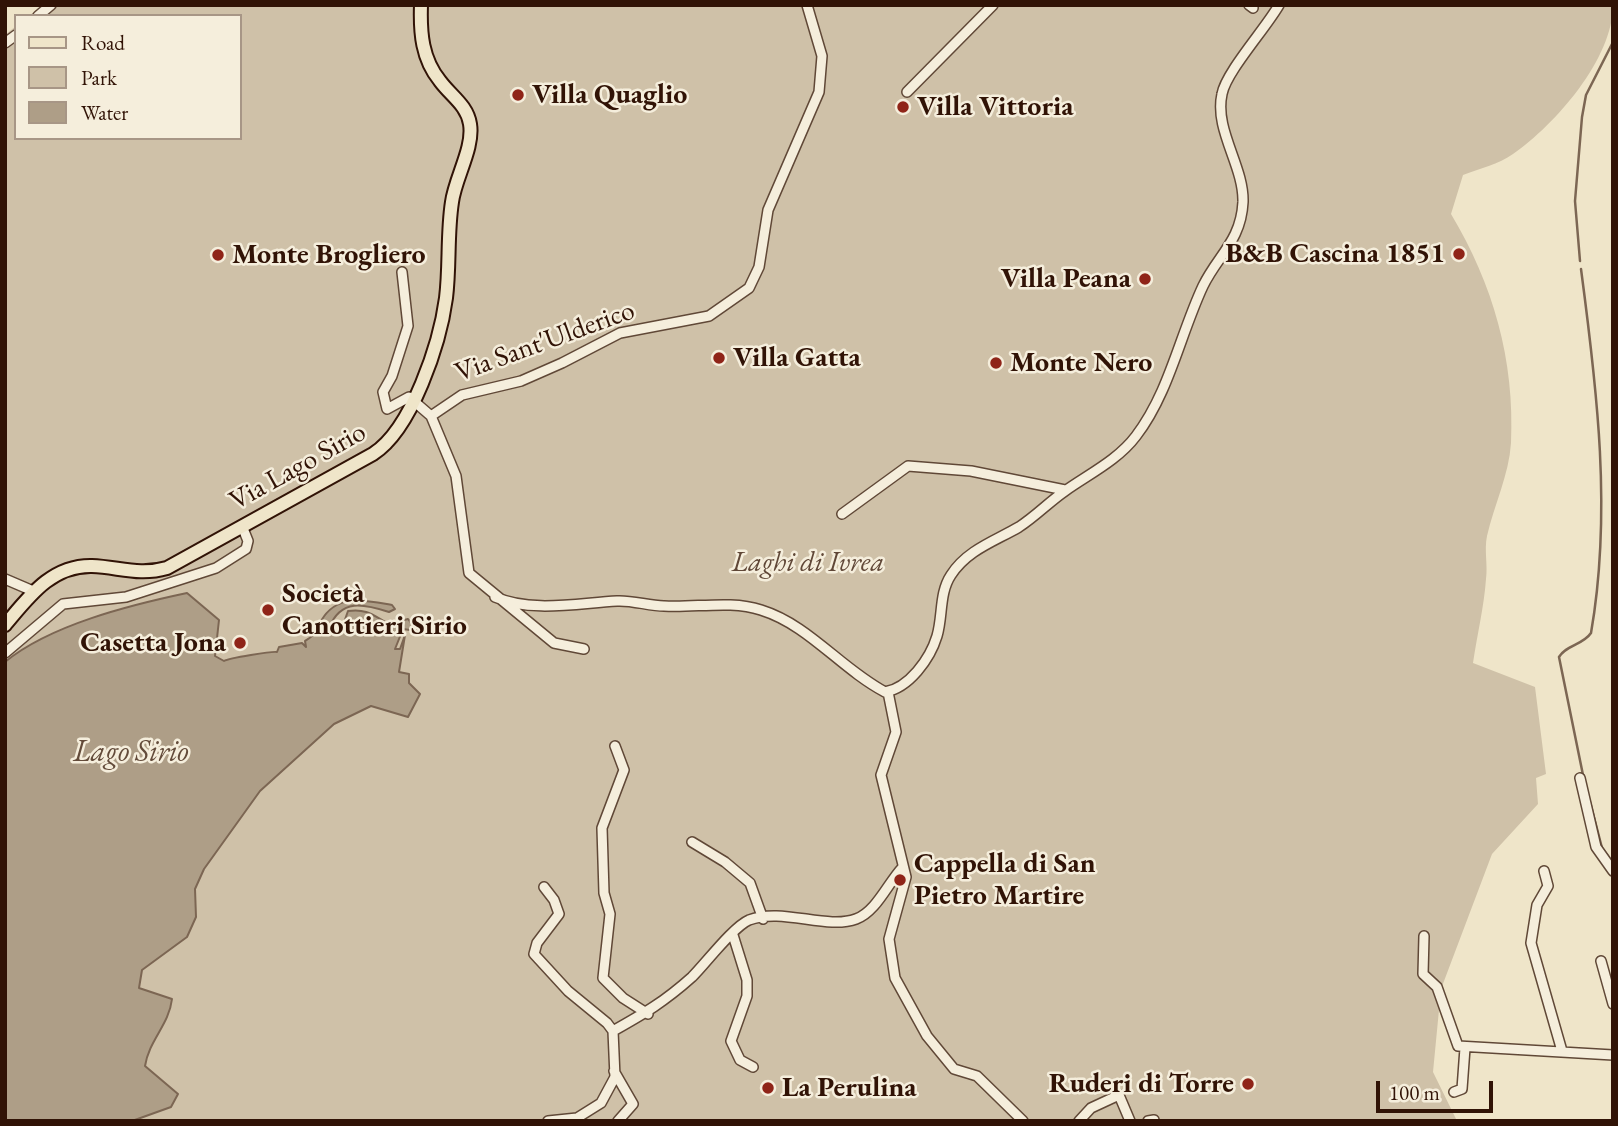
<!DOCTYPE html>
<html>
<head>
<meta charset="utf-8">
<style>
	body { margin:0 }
	#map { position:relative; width:1618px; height:1126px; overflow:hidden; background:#efe5c9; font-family:"EB Garamond",serif }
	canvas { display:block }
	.frame { position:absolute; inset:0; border:7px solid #311306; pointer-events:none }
	.legend { position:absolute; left:14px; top:14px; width:228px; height:126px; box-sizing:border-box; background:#f5eedc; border:2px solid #a79686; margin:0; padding:9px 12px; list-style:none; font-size:21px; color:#311306 }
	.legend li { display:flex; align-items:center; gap:14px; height:35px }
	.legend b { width:35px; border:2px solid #a79686 }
	.scale { position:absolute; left:1376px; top:1081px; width:117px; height:32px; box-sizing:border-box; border:4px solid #311306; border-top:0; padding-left:9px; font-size:21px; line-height:24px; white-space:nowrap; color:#311306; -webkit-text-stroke:5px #f5eedc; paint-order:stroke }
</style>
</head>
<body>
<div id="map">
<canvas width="1618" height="1126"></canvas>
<div class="frame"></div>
<ul class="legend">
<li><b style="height:9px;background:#efe5c9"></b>Road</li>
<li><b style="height:19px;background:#cfc1a8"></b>Park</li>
<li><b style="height:19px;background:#ae9e87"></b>Water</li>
</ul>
<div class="scale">100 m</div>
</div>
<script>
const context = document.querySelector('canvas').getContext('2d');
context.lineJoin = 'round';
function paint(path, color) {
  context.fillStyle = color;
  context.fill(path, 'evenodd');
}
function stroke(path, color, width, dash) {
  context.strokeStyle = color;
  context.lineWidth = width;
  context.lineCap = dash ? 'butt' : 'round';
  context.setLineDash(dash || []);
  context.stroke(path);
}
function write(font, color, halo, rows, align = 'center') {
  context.font = font + ' "EB Garamond",serif';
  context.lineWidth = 5;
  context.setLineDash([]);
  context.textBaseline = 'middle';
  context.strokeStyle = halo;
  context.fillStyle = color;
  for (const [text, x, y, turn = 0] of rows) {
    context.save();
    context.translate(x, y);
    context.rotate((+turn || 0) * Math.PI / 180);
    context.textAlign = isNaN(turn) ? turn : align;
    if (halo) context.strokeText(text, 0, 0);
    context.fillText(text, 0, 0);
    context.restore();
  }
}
paint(new Path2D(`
	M42,5h1571c0,54 -58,120 -100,149 -14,10 -34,15 -50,21l-12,39c42,70 64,146 60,229 -2,32 -17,62 -24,93 -3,14 1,29 -1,43 -2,28 -9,56 -13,84l62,24 11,87 -10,4 2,26 -46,50 -51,135 -8,83 24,49h-1452v-1086l11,-9v112h224v-122h-211z`), '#cfc1a8');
const water = new Path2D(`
	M187,593l32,27 -4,36 9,5c5,-3 49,-10 53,-9l2,-5 23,-4 4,4 -1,-6c11,-6 11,-11 16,-20 16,-28 43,-21 71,-16l3,4 -6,3c-25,-8 -48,-14 -60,16l8,4 8,-2 -3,-2 6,-17c19,-3 26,5 41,13l19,-5 9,12 -14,-2 -8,20h5l5,-14 -6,37 10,2v9l11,11 -12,23 -37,-11 -37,18 -74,67 -56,78 -9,20 1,28 -9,20 -45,33 -3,18 33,11c-3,26 -23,41 -27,67l33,28 -7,13 -39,14h-127v-459c45,-37 125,-57 182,-69z`);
paint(water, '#ae9e87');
stroke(water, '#7c6653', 2);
stroke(new Path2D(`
	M1580,261l-5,-60 7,-84 4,-22 27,-53
	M1581,269c16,120 31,244 10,364 -8,12 -25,12 -32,24l24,118
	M1590,802l12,46 7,10`), '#7c6653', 2.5);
const minor = new Path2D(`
	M1249,5l4,3
	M38,16l13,-11
	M5,43l11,-8
	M907,92l86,-87
	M402,272l6,54 -16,50 -9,16 4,17 22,-12 22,19
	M431,416l31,-21 59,-14 41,-18 58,-30 89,-17 40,-28 10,-21 9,-57 51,-118 3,-36 -15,-51
	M431,416l25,60 13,97 85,70 30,6
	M842,514l66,-48 63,5 94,19
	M5,579l28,12
	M495,597c37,16 83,6 122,4 15,-1 32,5 47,5 31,2 67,-6 97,4 48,15 79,58 124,82 24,-4 45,-33 52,-56 6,-20 2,-43 14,-61 16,-25 44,-34 68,-48 17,-11 30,-25 46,-36 24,-17 53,-31 71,-55 33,-43 44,-101 67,-150 15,-31 38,-45 40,-84 1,-36 -29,-72 -21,-108 4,-22 44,-66 57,-89
	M5,653l58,-49 63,-7 90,-29 30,-19 2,-8 -4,-10
	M888,692l8,40 -15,43 25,102 -17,62 6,39 32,58 27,33 23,7 46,45
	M615,746l9,24 -22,58 2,65 6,21 -7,64 20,20 25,16
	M1580,778l16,69 17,24
	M692,842l33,20 25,21 13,36
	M1544,871l4,15 -11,19 -6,38 31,108
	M544,887l10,13 5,14 -22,29 -3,11 34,37 39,32 6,8 2,46 -14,26 -24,15 -29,3
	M733,935l14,45v16l-16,45 9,19 13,7
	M1424,936l-1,38 14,13 21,59 155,9
	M1601,961l12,43
	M613,1031c32,-18 51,-29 79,-54 14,-14 41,-50 57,-57 33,-13 77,10 107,-1 20,-7 32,-36 46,-51
	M614,1071l19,33 -15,17
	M1454,1092l8,-3 3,-41
	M1079,1121l12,-13 28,-13 11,26
	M1148,1121l6,-1`);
const major = new Path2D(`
	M5,625c23,-27 46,-60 87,-59 27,1 47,10 75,2l206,-114c39,-25 67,-111 73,-156 4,-32 1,-64 6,-96 3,-24 22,-54 18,-78 -3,-19 -19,-28 -30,-43 -18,-22 -20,-48 -19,-76`);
stroke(minor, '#604837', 12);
stroke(major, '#311306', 16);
stroke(minor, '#f5eedc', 9);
stroke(major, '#efe5c9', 12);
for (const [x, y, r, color] of [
	[518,95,7,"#8f2418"],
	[903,107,7,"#8f2418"],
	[1459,254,7,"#8f2418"],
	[218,255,7,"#8f2418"],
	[1145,279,7,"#8f2418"],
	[719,358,7,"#8f2418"],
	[996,363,7,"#8f2418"],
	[268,610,7,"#8f2418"],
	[240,643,7,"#8f2418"],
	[900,880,7,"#8f2418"],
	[1248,1084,7,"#8f2418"],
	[768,1088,7,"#8f2418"]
]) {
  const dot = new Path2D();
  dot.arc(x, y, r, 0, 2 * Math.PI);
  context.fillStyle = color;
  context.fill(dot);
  stroke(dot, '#f5eedc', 2.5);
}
write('bold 28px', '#311306', '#f5eedc', [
	["Villa Quaglio",532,95],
	["Villa Vittoria",917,107],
	["B&B Cascina 1851",1445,254,"right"],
	["Monte Brogliero",232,255],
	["Villa Peana",1131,279,"right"],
	["Villa Gatta",733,358],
	["Monte Nero",1010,363],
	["Società",282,594],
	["Canottieri Sirio",282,626],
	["Casetta Jona",226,643,"right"],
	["Cappella di San",914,864],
	["Pietro Martire",914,896],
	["Ruderi di Torre",1234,1084,"right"],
	["La Perulina",782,1088]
], 'left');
write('28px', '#311306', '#f5eedc', [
	["Via Sant'Ulderico",545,342,-20],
	["Via Lago Sirio",298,467,-29]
]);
write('italic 28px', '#604737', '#f5eedc', [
	["Laghi di Ivrea",808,563]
]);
write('italic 30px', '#634b3a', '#f5eedc', [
	["Lago Sirio",131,753]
]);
</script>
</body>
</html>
